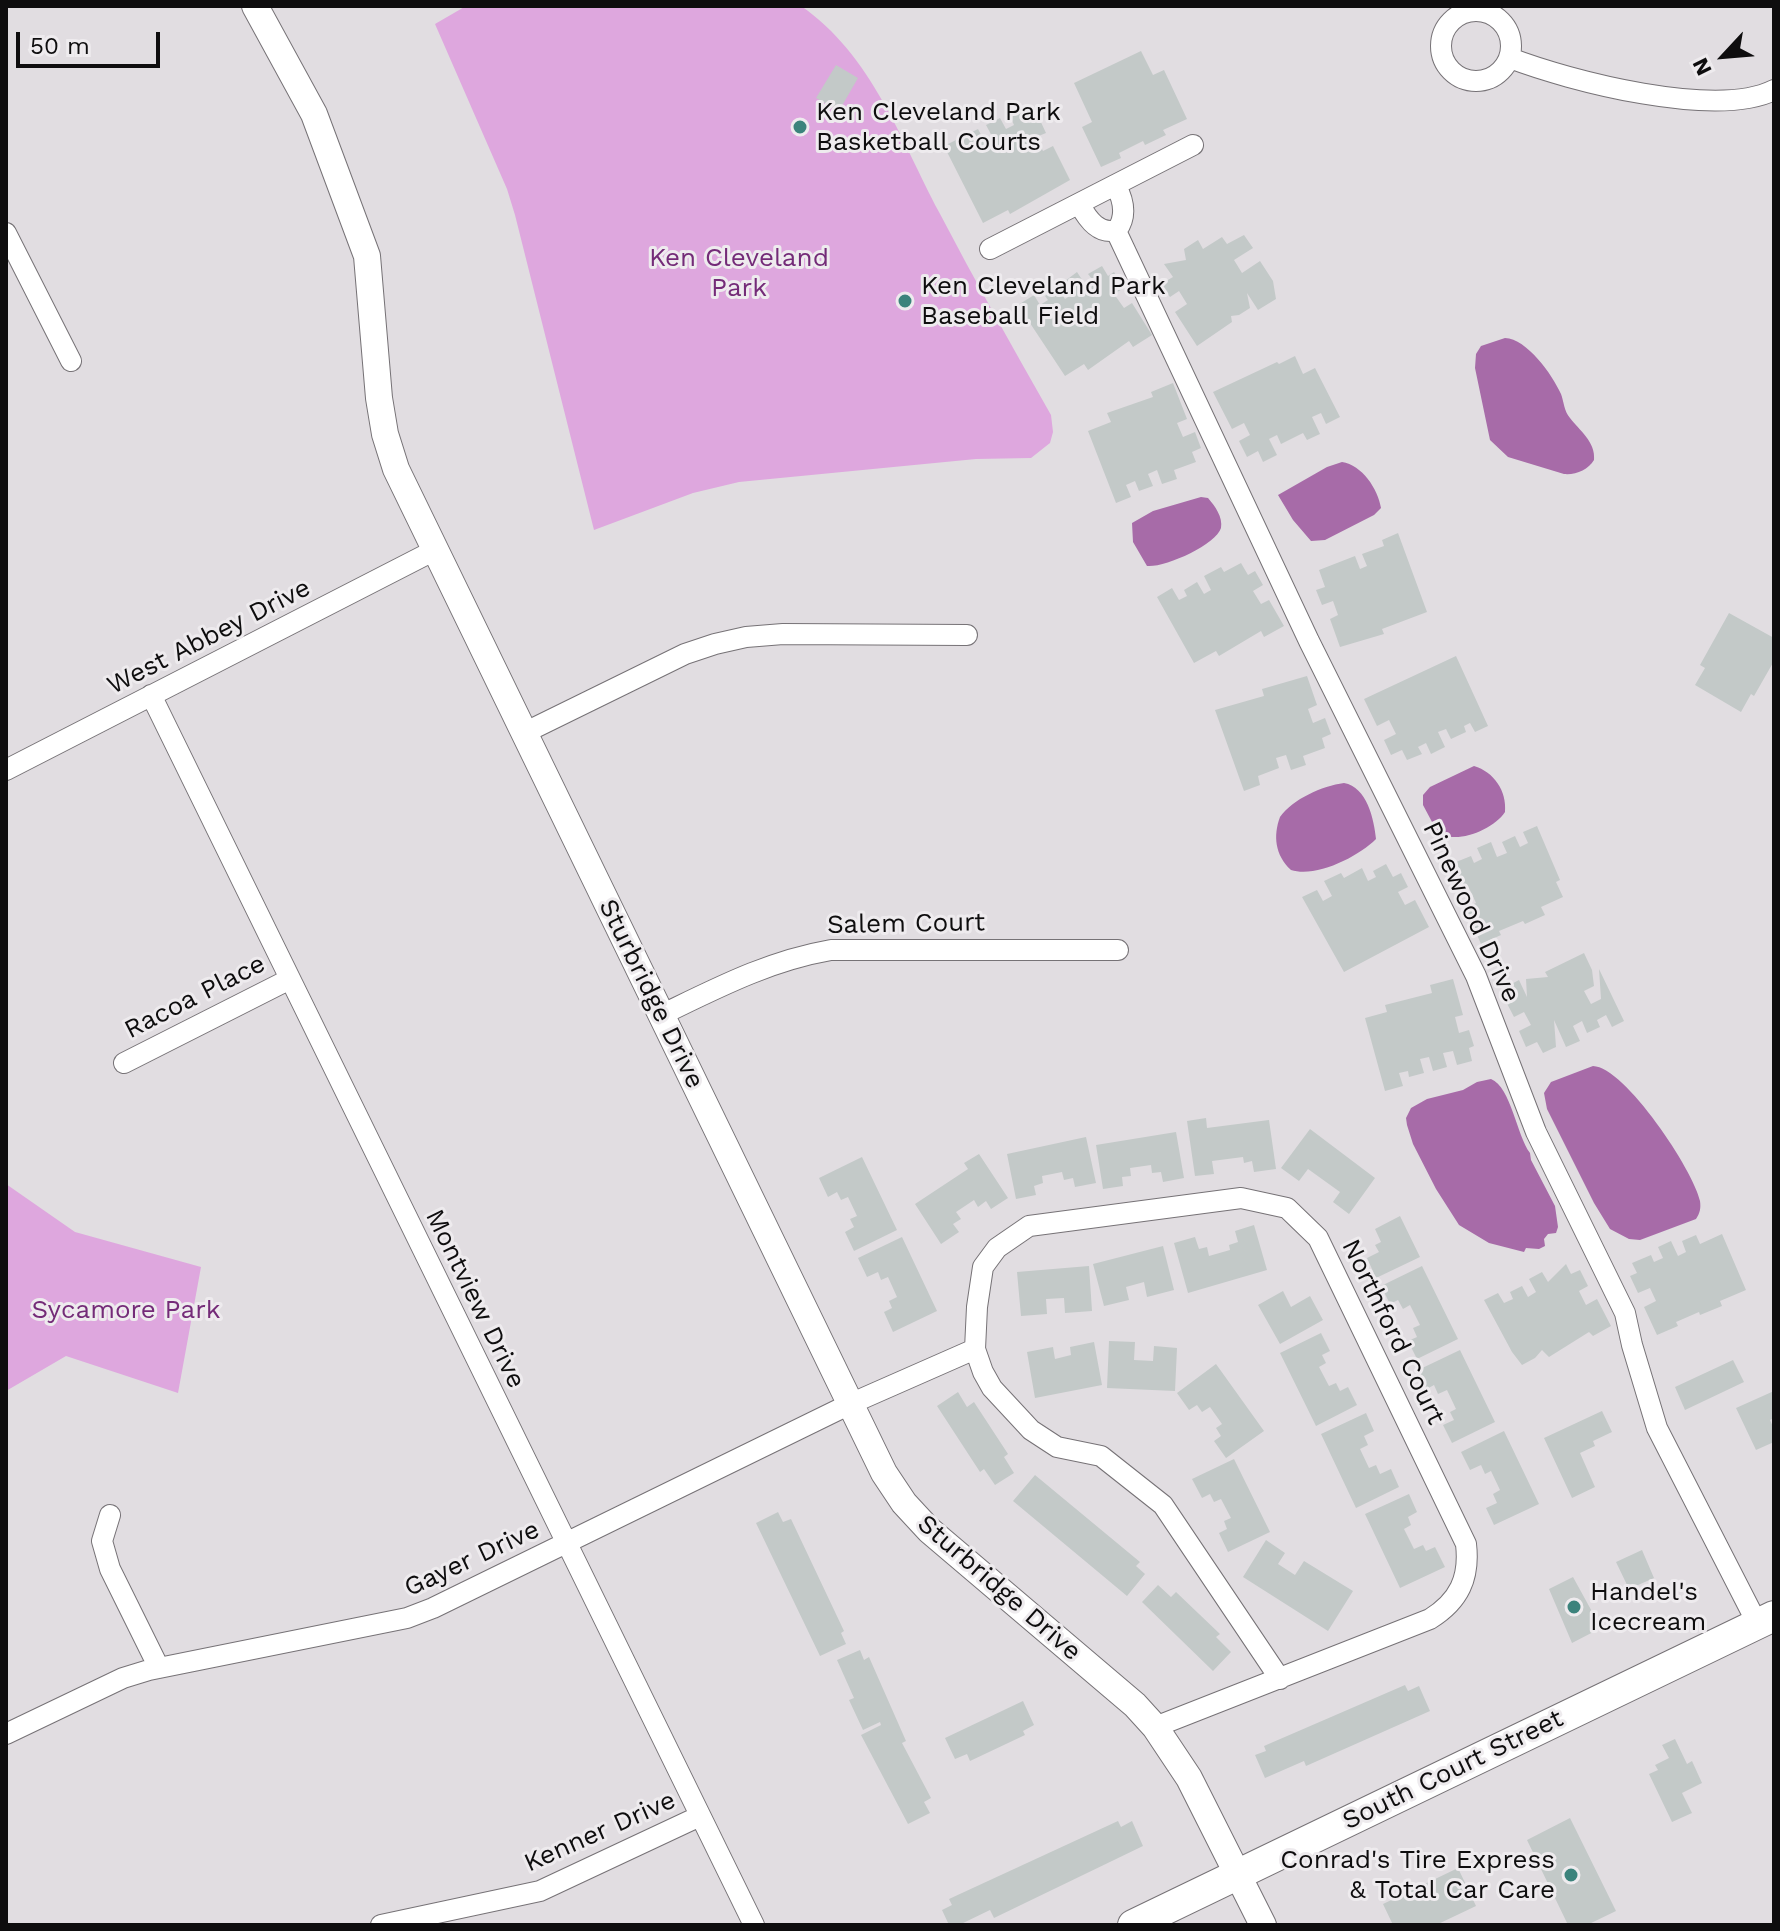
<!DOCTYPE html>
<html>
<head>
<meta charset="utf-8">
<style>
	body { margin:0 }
	#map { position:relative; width:1780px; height:1931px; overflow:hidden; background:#e1dde1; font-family:"Work Sans",sans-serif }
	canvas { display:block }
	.frame { position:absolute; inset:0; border:8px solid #0e0d0e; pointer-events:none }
	.north { position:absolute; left:1684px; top:16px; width:80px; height:80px; -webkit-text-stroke:6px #eeebee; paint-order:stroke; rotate:244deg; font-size:22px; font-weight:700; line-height:32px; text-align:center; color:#0e0d0e }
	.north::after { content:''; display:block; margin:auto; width:28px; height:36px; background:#0e0d0e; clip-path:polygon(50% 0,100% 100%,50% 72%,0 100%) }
	.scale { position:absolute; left:16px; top:32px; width:144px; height:36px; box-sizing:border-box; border:4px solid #0e0d0e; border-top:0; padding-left:10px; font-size:24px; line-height:28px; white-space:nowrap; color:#0e0d0e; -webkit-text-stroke:6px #eeebee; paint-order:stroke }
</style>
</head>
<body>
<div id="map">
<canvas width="1780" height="1931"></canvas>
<div class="frame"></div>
<div class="north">N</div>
<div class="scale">50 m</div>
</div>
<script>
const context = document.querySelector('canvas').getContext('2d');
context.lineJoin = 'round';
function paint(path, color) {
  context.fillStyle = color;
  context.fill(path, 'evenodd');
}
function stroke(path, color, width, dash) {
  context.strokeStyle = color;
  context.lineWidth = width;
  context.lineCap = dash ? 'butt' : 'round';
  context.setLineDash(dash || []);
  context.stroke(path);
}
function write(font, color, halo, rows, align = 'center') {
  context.font = font + ' "Work Sans",sans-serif';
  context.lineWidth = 6;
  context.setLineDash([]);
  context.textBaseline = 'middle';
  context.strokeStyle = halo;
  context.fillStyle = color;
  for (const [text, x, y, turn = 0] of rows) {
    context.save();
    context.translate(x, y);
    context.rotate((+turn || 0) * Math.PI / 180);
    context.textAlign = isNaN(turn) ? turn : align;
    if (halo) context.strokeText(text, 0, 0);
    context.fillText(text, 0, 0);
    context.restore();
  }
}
paint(new Path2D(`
	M466,6h335c70,48 100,134 138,206 36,69 74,136 112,203l2,17 -3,11 -19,15 -55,1 -237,23 -46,11 -99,37 -79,-315 -8,-26 -72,-165z
	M6,1184l69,48 126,35 -23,126 -112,-37 -60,35z`), '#dea7de');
paint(new Path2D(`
	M1505,338c22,1 47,36 56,56 3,8 3,17 9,24 9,12 26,24 24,42 -6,10 -18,15 -30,14l-56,-17 -18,-17 -15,-72 1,-14 5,-8z
	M1342,462c20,3 36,27 39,46l-7,7 -49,25 -14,1 -18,-21 -15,-25 49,-28z
	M1201,497l7,1c7,8 15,19 13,30 -5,17 -57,40 -74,38l-14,-24 -1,-19 21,-12z
	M1474,766c20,6 33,25 31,46 -9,14 -34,26 -52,25 -4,0 -8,-1 -13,0l-17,-32v-10l7,-8z
	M1344,783c23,4 30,36 32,56 -18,18 -60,39 -85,31 -16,-15 -18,-34 -11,-53 13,-18 42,-31 64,-34z
	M1593,1066c32,1 101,105 107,135 1,7 0,12 -4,18l-56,21 -11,-1 -19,-10 -16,-26 -47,-94 -3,-16 7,-11z
	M1491,1079c20,8 26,57 39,74l1,7 24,46 3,21 -2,6 -8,1 -4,5 1,7 -6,3 -13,-1 -2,4 -35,-9 -30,-18 -23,-36 -23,-45 -6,-19 -1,-7 5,-10 16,-9 36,-9 14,-8z`), '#a76ba8');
paint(new Path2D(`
	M1141,51l12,24 11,-5 23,49 -24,11 3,5 -21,10 -2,-4 -24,12 2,5 -20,9 -19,-40 10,-5 -18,-39z
	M836,65l22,13 -19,33 -23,-13z
	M1023,110l6,13 10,-5 7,15 -10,4 7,14 10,-5 17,34 -60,34 -2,-4 -25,13 -39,-77 34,-17 8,15 8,-4 -8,-15 14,-7 6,11 8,-4 -4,-9z
	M1244,235l9,13 -19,12 8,13 18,-12 13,20 3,18 -18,11 -11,-17 3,15 -11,7 -8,1 1,6 -35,24 -22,-34 12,-8 -8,-13 -9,6 -9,-13 12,-7 -9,-13 22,-4 -2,-11 14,-9 5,9 19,-12 5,7z
	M1102,266l6,10 6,-4 10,16 -10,6 10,14 8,-5 20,32 -19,12 -4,-6 -41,29 -4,-6 -19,12 -47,-71 16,-10 6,10 8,-5 -3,-4 12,-9 8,12 8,-5 -8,-13 12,-9 8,12 7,-5 -4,-5z
	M1295,356l8,18 12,-6 25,49 -14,7 -5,-11 -9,4 8,17 -13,6 -4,-7 -22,11 -4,-9 -8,4 8,16 -14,7 -5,-11 -11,6 -8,-16 11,-6 -6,-12 -12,6 -19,-37 64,-30 2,2z
	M1173,383l14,36 -10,4 6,14 12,-5 6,16 -9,4 4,10 -22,8 3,9 -15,5 -5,-14 -9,4 5,12 -14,5 -4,-10 -9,4 5,12 -15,6 -28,-72 23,-9 -4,-9 46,-16 -2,-5z
	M1398,533l29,79 -45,17 2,5 -44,13 -10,-28 8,-4 -5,-14 -11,4 -6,-15 9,-3 -6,-17 36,-14 5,13 7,-3 -5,-12 22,-8 -2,-6z
	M1241,563l7,12 7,-4 8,14 -10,6 8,13 8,-4 15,26 -20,11 -3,-6 -42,25 -3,-5 -22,12 -37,-66 15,-9 7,12 8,-4 -3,-6 13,-8 7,12 7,-4 -7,-14 17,-9 3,5z
	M1729,613l45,25v23l-20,35 -3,-2 -10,18 -46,-27 10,-17 -5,-3z
	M1456,656l32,70 -13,6 -5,-9 -6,3 2,6 -15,7 -5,-10 -8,3 7,15 -14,7 -5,-11 -8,4 4,7 -15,6 -5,-10 -11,5 -7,-15 12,-6 -7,-14 -12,6 -13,-27z
	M1307,676l10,29 -9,4 5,14 12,-5 6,16 -9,4 3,10 -22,8 3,9 -15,5 -5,-15 -10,3 3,10 -21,8 2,9 -16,6 -29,-81 49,-14 -2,-7z
	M1537,826l23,54 -4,2 7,15 -22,10 4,8 -20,9 -2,-3 -24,10 2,4 -20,9 -16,-36 11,-5 -7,-15 -11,5 -6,-15 9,-5 -5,-11 15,-6 3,7 8,-4 -5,-11 14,-6 6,15 10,-4 -5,-11 13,-6 5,11 8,-4 -5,-11z
	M1386,864l7,13 8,-4 7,14 -10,5 7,13 10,-5 14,27 -85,45 -42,-75 15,-7 6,11 9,-5 -8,-15 17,-8 3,5 18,-10 6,13 8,-4 -3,-6z
	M1584,953l8,17 2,16 -10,5 7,13 10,-5 -2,-30 25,52 -12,6 -6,-12 -9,5 3,7 -13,6 -5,-12 -9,5 7,15 -14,6 -12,-27 2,27 -13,6 -6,-11 -11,5 -7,-16 12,-6 -7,-13 -10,5 -14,-27 19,-10 8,17 -1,-18 22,-2 -3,-5z
	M1453,979l10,36 -8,2 4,16 10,-3 5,16 -5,2 3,13 -15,4 -4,-14 -10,2 4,14 -14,4 -4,-14 -9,2 4,14 -15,4 -1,-6 -9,2 4,13 -18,5 -20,-73 22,-6 -2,-7 47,-12 -2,-8z
	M1206,1118l1,10 62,-8 7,49 -22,3 -2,-11 -8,2 -1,-6 -31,4 2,13 -19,2 -8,-55z
	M1310,1129l65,49 -26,36 -16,-12 7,-10 -32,-23 -9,12 -18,-13z
	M1176,1132l8,46 -21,4 -2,-10 -9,1 -1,-8 -21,3 1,8 -9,1 1,9 -20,3 -7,-44z
	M1086,1137l10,46 -21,4 -2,-9 -9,2 -2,-8 -20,4 1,7 -9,3 2,9 -20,4 -9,-45z
	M979,1154l29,44 -17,11 -5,-8 -8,6 -4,-7 -18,12 5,7 -8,5 6,8 -18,12 -26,-40 53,-35 -4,-6z
	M862,1157l35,73 -43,21 -9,-19 9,-5 -4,-8 7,-3 -9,-19 -7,3 -4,-8 -9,5 -9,-19z
	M1400,1216l20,41 -44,21 -9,-20 12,-6 -4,-7 6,-3 -6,-13z
	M1254,1225l13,45 -79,23 -14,-50 21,-6 4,12 8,-2 2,9 21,-6 -1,-5 9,-3 -3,-11z
	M1722,1234l24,56 -26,11 2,5 -22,9 -1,-3 -23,10 2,4 -21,9 -13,-28 12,-6 -6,-13 -12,5 -8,-17 7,-3 -5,-10 19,-8 3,7 9,-4 -5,-11 13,-6 7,15 8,-4 -4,-11 14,-6 4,9z
	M902,1237l35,74 -44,21 -9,-20 8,-4 -3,-7 8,-4 -9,-20 -7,3 -3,-8 -11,5 -9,-19z
	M1163,1246l11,44 -27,7 -3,-15 -18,5 3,13 -25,6 -11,-42z
	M1566,1264l5,10 9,-4 8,16 -9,5 7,14 11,-6 14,27 -18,10 -4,-4 -40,25 -7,-7 -7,8 -13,7 -10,-13 -28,-52 14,-7 6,10 9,-4 -3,-7 12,-6 6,11 8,-5 -7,-13 13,-7 6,10z
	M1089,1266l3,45 -27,2 -1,-15 -18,1 1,15 -26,2 -4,-44z
	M1422,1266l36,73 -41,20 -9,-18 9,-4 -4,-9 7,-3 -10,-20 -7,4 -5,-9 -8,4 -9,-18z
	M1283,1291l8,16 19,-11 13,24 -43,24 -22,-39z
	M1321,1333l9,18 -8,4 4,8 -7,4 10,19 7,-3 4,8 8,-4 9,18 -41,21 -36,-73z
	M1109,1341l26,1 -1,18 19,1 1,-15 23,2 -2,43 -68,-3z
	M1094,1342l8,43 -67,13 -8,-46 26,-5 2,12 16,-4 -1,-8z
	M1460,1350l35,72 -43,21 -9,-18 11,-5 -4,-8 6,-3 -9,-19 -9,4 -4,-9 -9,5 -9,-19z
	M1733,1360l11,22 -59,28 -10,-23z
	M1216,1364l48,67 -38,27 -12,-17 7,-5 -5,-8 6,-4 -12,-17 -8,5 -5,-7 -8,5 -12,-17z
	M1774,1391v27l-4,2 4,9v13l-18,8 -20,-42z
	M958,1392l9,15 7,-5 34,52 -4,3 10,16 -19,12 -11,-16 -4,3 -43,-66z
	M1602,1411l10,21 -19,9 2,5 -15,7 15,34 -23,11 -28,-60z
	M1366,1413l8,18 -10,5 4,9 -8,4 9,19 7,-3 4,9 11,-5 8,18 -43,21 -35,-74z
	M1504,1431l35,73 -45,21 -8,-17 11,-5 -4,-9 7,-4 -9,-19 -6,3 -4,-9 -11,5 -9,-18z
	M1234,1459l36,73 -42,20 -9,-19 8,-4 -3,-8 7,-3 -10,-19 -7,3 -4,-8 -8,4 -10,-19z
	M1035,1475l105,87 -4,4 9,8 -18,22 -114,-95z
	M1409,1494l8,18 -9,5 3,8 -7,4 10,20 9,-4 3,6 9,-4 10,20 -45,21 -35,-74z
	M778,1512l5,10 8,-3 53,112 -3,2 5,11 -26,12 -64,-133z
	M1266,1540l19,13 -7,11 17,11 9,-14 49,30 -25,40 -85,-54z
	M1642,1550l12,28 -25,11 -13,-27z
	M1573,1577l28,51 -29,15 -23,-54z
	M1158,1585l13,12 5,-5 44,42 -4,3 15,15 -18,19 -71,-69z
	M860,1650l4,10 5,-3 37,84 -4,2 29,55 -7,4 6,11 -22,11 -47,-89 20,-10 -1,-3 -17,8 -14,-30 5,-2 -17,-38z
	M1405,1685l3,6 11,-5 11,25 -124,55 -2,-5 -39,17 -10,-23 11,-4 -2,-5z
	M1023,1701l11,24 -11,6 2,4 -55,26 -3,-7 -12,5 -10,-21z
	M1675,1739l12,25 5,-3 10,22 -20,10 10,20 -20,9 -23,-48 9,-4 -3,-5 14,-7 -7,-13z
	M1570,1818l46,93 -29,14h-19l-41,-85z
	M1118,1821l3,6 11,-6 11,25 -149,72 -4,-8 -31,15h-10l-7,-15 10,-5 -3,-6z
	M1458,1868l18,38 -40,19h-43l-10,-21z`), '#c3c9c8');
const street = new Path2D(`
	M1441 46a35 35 0 1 1 70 0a35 35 0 1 1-70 0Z
	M1510,58c60,23 206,61 264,32
	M1080,205c8,15 19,30 37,25 10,-14 7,-29 -1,-44
	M1116,231l193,410 167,335 60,156 89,181 7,32 25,83 100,195
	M6,233l65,128
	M990,249l203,-104
	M151,695l603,1230
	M524,733l161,-79 30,-10 31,-7 37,-3 184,1
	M6,770l429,-220
	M661,1015c56,-27 107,-54 170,-65h287
	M124,1063l166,-84
	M975,1349l8,23 9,16 39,42 26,17 44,9 62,49 117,174
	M110,1515l-8,26 8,28 49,99
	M6,1734l117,-56 26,-8 258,-52 26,-10 417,-204 125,-55 2,-42 6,-40 14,-19 32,-22 212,-28 46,10 31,30 148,306c4,34 -7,57 -36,75l-275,108
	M381,1925l159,-34 160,-75`);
const secondary = new Path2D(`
	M255,6l59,108 53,142 12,142 6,36 11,35 488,1004 20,30 25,27 206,175 20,22 34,51 74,147`);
const primary = new Path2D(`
	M1133,1925l641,-309`);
stroke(street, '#767276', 22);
stroke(secondary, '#767276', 28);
stroke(primary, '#767276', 32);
stroke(street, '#fff', 20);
stroke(secondary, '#fff', 26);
stroke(primary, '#fff', 30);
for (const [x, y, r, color] of [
	[800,127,8,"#3c837c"],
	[905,301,8,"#3c837c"],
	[1574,1607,8,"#3c837c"],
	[1571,1875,8,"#3c837c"]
]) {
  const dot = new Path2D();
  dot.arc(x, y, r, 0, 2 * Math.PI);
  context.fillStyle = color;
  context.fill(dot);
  stroke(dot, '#eeebee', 3);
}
write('26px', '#0e0d0e', '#eeebee', [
	["Ken Cleveland Park",816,112],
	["Basketball Courts",816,142],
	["Ken Cleveland Park",921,286],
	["Baseball Field",921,316],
	["Handel's",1590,1592],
	["Icecream",1590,1622],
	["Conrad's Tire Express",1555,1860,"right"],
	["& Total Car Care",1555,1890,"right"]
], 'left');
write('26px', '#742b78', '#eeebee', [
	["Ken Cleveland",739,258],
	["Park",739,288],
	["Sycamore Park",126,1310]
]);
write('26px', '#0e0d0e', '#eeebee', [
	["West Abbey Drive",209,637,-27],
	["Pinewood Drive",1471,912,65],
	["Salem Court",906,924,-1],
	["Sturbridge Drive",651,994,64],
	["Racoa Place",195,997,-27],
	["Montview Drive",475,1299,64],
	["Northford Court",1393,1332,64],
	["Gayer Drive",472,1559,-25],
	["Sturbridge Drive",999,1588,41],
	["South Court Street",1453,1770,-26],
	["Kenner Drive",600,1832,-24]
]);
</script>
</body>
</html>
